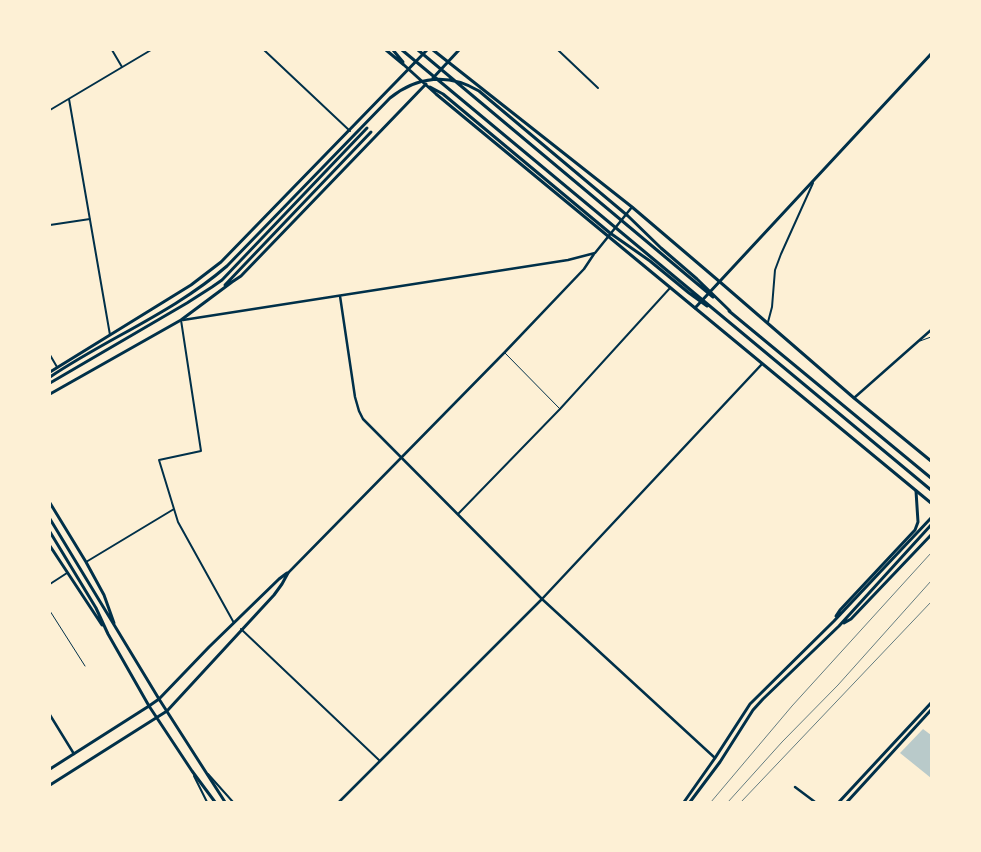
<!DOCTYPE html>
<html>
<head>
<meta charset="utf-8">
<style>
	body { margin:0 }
	#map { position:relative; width:981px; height:852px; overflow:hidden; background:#fdf0d5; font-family:"Varela Round",sans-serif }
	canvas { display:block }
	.frame { position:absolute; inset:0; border:51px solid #fdf0d5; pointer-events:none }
</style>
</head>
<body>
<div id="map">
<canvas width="981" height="852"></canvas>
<div class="frame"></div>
</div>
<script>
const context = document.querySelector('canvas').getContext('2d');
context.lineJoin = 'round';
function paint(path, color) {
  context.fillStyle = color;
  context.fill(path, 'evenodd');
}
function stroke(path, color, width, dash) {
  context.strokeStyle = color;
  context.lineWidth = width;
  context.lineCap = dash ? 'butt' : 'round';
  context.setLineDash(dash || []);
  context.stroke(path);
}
paint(new Path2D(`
	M923,729l8,6v43l-31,-25z`), '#b9caca');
stroke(new Path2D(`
	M920,341l11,-4
	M505,353l55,56
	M50,611l35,55`), '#003049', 1);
stroke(new Path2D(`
	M112,50l10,17
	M264,50l86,81
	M558,50l40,38
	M69,99l41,236
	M50,110l101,-60
	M50,225l40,-6
	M181,320l20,131 -42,9 19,62 56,101
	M768,322l4,-15 3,-37 6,-16 32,-71
	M50,355l7,12
	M458,514l102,-105 110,-121
	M86,562l88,-53
	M50,584l17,-11
	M241,629l139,132
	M208,774l25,28
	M194,776l13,26`), '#003049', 2);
stroke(new Path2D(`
	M340,296l15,101 4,14 4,8 179,180 173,159
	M183,320l385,-60 27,-7 37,-46
	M854,398l77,-68
	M288,573l216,-220 80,-84 10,-15
	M50,715l24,39
	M795,787l20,15
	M339,802l203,-203 220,-235`), '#003049', 2.5);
stroke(new Path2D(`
	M695,308l236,-254
	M50,503l36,59 18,33 10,28
	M50,519l109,180 66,103
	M50,532l46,76 12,26 41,72 43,65 23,31
	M50,546l52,79
	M836,616l4,-6 75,-80 3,-8 -2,-31
	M844,623l7,-4 80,-84
	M50,769l99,-63 10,-7 50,-52 70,-68 8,-6
	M50,785l117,-74 107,-116 8,-11 6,-11
	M684,802l31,-44 35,-54 84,-83 97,-103
	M690,802l30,-40 33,-52 10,-11 76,-73 92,-101
	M839,802l92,-99
	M847,802l84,-92`), '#003049', 3);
stroke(new Path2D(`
	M386,50l18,15 32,29 495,409
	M393,50l10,12
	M402,50l529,440
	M418,50l295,247
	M433,50l199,157 88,75 134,116 77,63
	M433,78l26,-28
	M430,87l13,7 167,139 40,28 39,32 18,13
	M225,285l146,-153
	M729,311l202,167
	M50,372l141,-87 30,-23 206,-212
	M50,377c58,-39 124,-65 177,-111l163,-168c27,-22 59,-25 89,-7l149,125 33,32 36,31 33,32
	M50,383l137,-80 25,-16 10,-7 145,-152
	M50,394l131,-74 51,-38 9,-6 185,-192`), '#003049', 3);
stroke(new Path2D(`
	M711,802l81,-96 139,-153
	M728,802l54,-60 56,-57 93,-104
	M741,802l190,-200`), '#657d81', 1);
</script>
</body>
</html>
